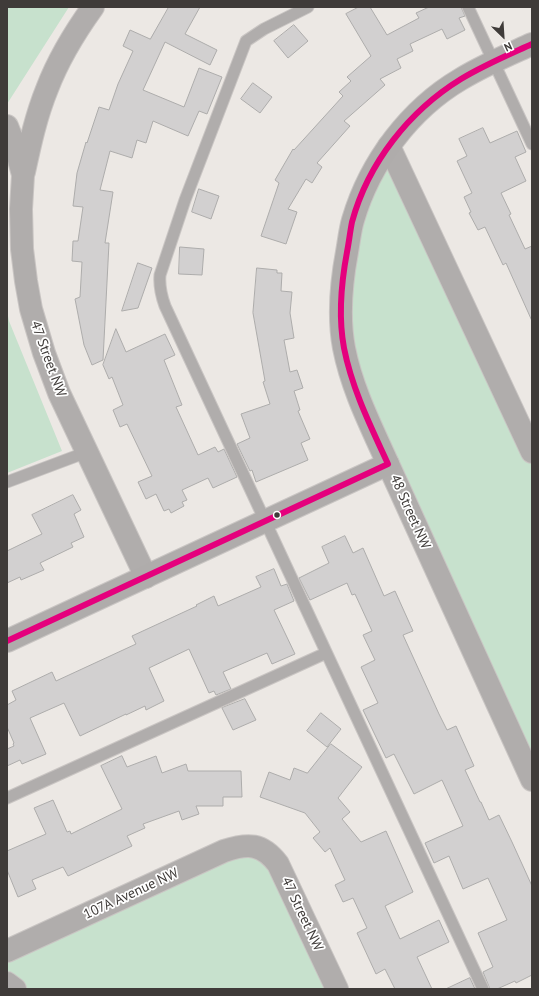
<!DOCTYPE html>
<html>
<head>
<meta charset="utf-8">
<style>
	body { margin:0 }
	#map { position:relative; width:539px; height:996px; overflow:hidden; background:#ece8e4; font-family:"PT Sans",sans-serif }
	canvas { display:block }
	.frame { position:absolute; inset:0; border:8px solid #3f3b39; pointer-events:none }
	.north { position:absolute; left:483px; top:16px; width:40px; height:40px; -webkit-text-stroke:3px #fff; paint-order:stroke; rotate:155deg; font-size:11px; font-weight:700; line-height:16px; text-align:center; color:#3f3b39 }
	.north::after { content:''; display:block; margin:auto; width:14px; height:18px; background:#3f3b39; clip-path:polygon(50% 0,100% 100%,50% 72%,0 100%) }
</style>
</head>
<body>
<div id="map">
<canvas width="539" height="996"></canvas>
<div class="frame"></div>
<div class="north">N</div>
</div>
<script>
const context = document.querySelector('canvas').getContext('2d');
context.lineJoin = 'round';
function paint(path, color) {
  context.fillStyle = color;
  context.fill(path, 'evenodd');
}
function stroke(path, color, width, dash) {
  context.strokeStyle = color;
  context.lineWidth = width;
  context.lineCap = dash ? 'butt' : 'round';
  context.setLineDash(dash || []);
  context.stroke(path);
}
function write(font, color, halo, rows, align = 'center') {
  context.font = font + ' "PT Sans",sans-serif';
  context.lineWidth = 3.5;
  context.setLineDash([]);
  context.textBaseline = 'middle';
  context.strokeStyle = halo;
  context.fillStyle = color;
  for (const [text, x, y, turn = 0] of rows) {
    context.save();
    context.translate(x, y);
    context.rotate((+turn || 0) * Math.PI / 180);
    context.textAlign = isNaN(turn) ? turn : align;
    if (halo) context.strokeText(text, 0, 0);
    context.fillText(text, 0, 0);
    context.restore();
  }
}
paint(new Path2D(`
	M7,7h62l-62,97z
	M389,146l143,306v328l-169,-370 -20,-139z
	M7,311l2,10 53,130 -55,22z
	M257,847l80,142h-322l-8,-6v-32z`), '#c7e1cd');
const building = new Path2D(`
	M169,7h31l-15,27 32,16 -7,15 -45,-23 -22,48 41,17 15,-39 23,9 -15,37 -8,-3 -11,25 -35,-15 -7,22 -9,-3 -5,18 -22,-7 -10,39 13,2 -8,51h4l-6,117 -11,5 -8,-20 -9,-46 5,-2 2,-35 -10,-1 1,-20h5l5,-34 -10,-1 4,-33 9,-31 1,1 12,-36 10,3 9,-26 15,-33 -10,-5 7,-16 20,9z
	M359,7h11l17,28 32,-17 -3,-5 13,-6h32l4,9 -6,2 6,12 -18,9 -5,-10 -32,15 3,7 -16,8 4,9 -21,11 5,6 -41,36 6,5 -33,37 5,4 -10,16 -6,-4 -18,30 9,3 -11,32 -25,-8 18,-53 -4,-3 18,-31 1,1 49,-54 -4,-4 12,-11 -4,-4 24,-21 -25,-42z
	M294,25l14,16 -20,17 -14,-17z
	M253,83l19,14 -12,16 -19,-14z
	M483,128l7,15 27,-12 9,21 -11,5 11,24 -25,12 10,21 -2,1 16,34 7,-3v75l-26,-58 -3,2 -18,-38 -7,3 -9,-17 2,-1 -7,-15 8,-4 -15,-32 10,-5 -8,-17z
	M199,189l20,7 -8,23 -19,-7z
	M180,247l24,2 -2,26 -23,-1z
	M138,263l14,5 -14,40 -16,3z
	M257,268l20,2v3h5l-1,18 11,1 -2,21 4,25 -10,2 6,32 7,-2 6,18 -9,3 6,19 -2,1 12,28 -9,4 7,17 -52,22 -4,-12 -2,1 -13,-27 13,-6 -9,-24 29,-10 -7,-22 2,-1 -12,-68z
	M116,329l10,23 39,-18 10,21 -11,5 18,45 -6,2 22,48 17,-8 3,5 6,-3 13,28 -24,11 -5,-10 -26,12 5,10 -5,2 2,4 -13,7 -2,-4 -5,2 -8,-17 -10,5 -8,-17 14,-6 -25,-52 -7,3 -7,-17 10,-5 -11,-28 -3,2 -6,-14z
	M73,495l8,15 -7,4 10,23 -13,6 2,4 -33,16 4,7 -23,10 -1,-3 -13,6v-32l35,-17 -10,-19z
	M345,536l8,17 10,-5 21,48 11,-5 18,40 -10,4 36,79 8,16 9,-4 18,40 -9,4 15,32h1l8,18 10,-5 13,27 20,44v89l-16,8 -1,-2 -18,8h-7l-7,-17 10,-5 -15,-34 29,-13 -19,-42 -25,11 -14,-33 -15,7 -9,-20 38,-17 -21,-46 -28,14 -20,-40 -8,4 -23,-48 15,-7 -17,-36 14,-7 -12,-25 9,-4 -17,-37 -3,1 -5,-12 -37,17 -11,-22 30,-15 -7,-16z
	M274,569l7,17 6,-2 7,17 -20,9 21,44 -23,10 -5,-11 -44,19 8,17 -15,6 -2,-4 -5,2 -20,-44 -40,19 15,33 -18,9 -1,-4 -19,9v-1l-46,22 -16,-33 -34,15 16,36 -24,10 -2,-4 -13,6v-17l7,-3 -1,-2 1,-1 -7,-16v-22l9,-5 -4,-9 40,-19 4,9 80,-37 -4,-8 65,-30 -1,-1 18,-9 4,10 43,-19 -5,-10z
	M245,699l11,21 -23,10 -11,-22z
	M321,713l20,16 -14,18 -20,-16z
	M331,744l31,23 -24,31 12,14 -8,7 19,23 25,-11 27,61 -28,14 15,33 39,-19 10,22 -32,15 15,32h-37l-10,-20 -9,5 -19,-41 10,-5 -14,-30 -10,4 -8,-17 10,-5 -15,-32 -5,4 -12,-14 7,-6 -15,-19 -45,-16 9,-25 21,8 4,-12 13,5z
	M122,756l5,11 29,-11 6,17 24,-9 2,7h53l1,26h-19v9h-27l3,8 -17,6 -3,-9 -36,13 2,4 -18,8 5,10 -64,30 -5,-9 -31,13 4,9 -18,8 -11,-27v-19l39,-17 -12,-26 19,-8 14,32 3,-1 1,3 51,-25 -21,-43z
	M470,978l5,11h-29z`);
paint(building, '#d2d0d0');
stroke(building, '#adacab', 1);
const lane = new Path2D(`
	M308,7l-44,22 -18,12 -61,159 -25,75c-1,11 1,20 5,31l318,683
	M468,7l64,137
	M7,482l80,-30
	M7,798l319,-145`);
const street = new Path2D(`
	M7,126l9,23 7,26 -2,34 1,40 4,32 5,28 13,44 15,40 87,184
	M389,146l143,306
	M24,172c6,-28 12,-56 23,-83 11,-29 28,-57 46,-82
	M388,464l144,316
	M7,951l217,-100c24,-8 38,-8 54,13l59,125`);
const secondary = new Path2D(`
	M7,641l381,-177c-17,-38 -36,-75 -44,-116 -6,-32 -3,-64 3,-96 2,-11 3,-22 6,-32 17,-58 57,-111 108,-141 23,-14 47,-24 71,-35
	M7,983l8,6`);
stroke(lane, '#c9c5c3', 13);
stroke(street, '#c9c5c3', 24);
stroke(secondary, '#c9c5c3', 24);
stroke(lane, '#b0adac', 11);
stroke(street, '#b0adac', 22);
stroke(secondary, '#afacab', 22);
stroke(new Path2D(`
	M388,464c-17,-37 -36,-75 -44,-116 -6,-32 -3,-64 3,-96 2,-10 3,-20 5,-30 16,-59 57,-111 109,-143 23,-14 47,-24 71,-35
	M7,641l381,-177`), '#e5007d', 6);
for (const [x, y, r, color] of [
	[277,515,3.5,"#3f3b39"]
]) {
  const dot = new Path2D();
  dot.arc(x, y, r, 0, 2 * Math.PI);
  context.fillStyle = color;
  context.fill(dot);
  stroke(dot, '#fff', 1.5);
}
write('14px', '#3f3b39', '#fff', [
	["47 Street NW",48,359,70],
	["48 Street NW",410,512,66],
	["107A Avenue NW",131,894,-25],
	["47 Street NW",302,914,65]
]);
</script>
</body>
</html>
